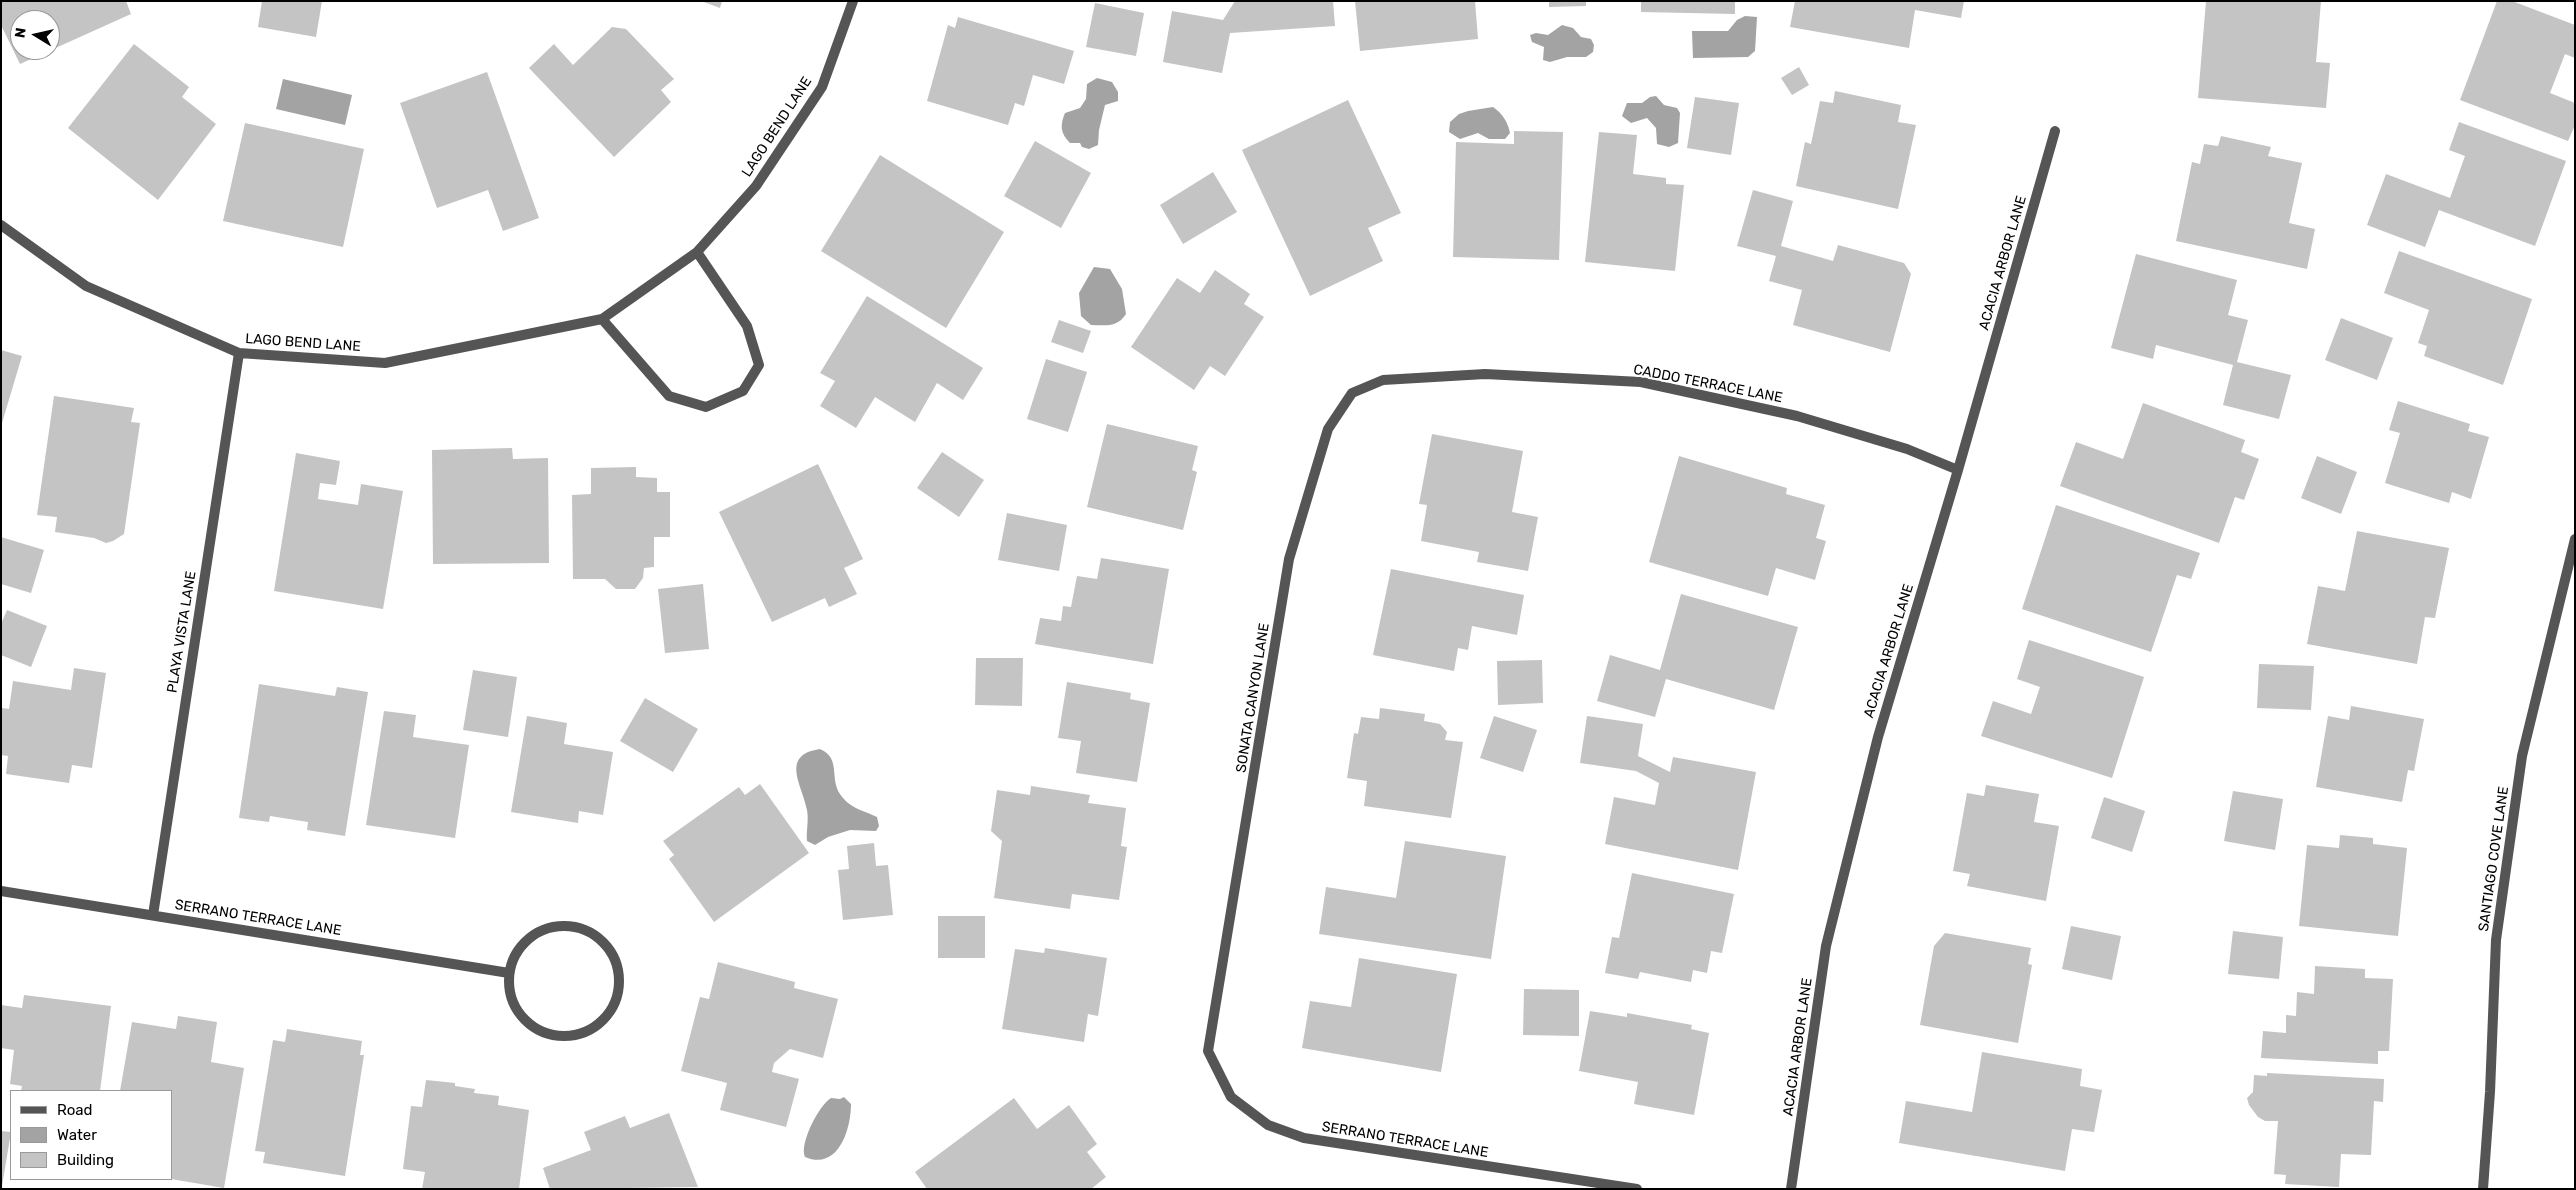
<!DOCTYPE html>
<html>
<head>
<meta charset="utf-8">
<style>
	body { margin:0 }
	#map { position:relative; width:2576px; height:1190px; overflow:hidden; background:#fff; font-family:Rubik,sans-serif }
	canvas { display:block }
	.frame { position:absolute; inset:0; border:2px solid #000; pointer-events:none }
	.legend { position:absolute; left:10px; top:1090px; width:162px; height:90px; box-sizing:border-box; background:#fff; border:1px solid #999; margin:0; padding:6px 9px; list-style:none; font-size:15px; color:#000 }
	.legend li { display:flex; align-items:center; gap:10px; height:25px }
	.legend b { width:25px; border:1px solid #999 }
	.north { position:absolute; left:10px; top:10px; width:50px; height:50px; box-sizing:border-box; background:#fff; border:1px solid #999; border-radius:50%; rotate:279deg; font-size:14px; font-weight:700; line-height:20px; text-align:center; color:#000 }
	.north::after { content:''; display:block; margin:auto; width:18px; height:22px; background:#000; clip-path:polygon(50% 0,100% 100%,50% 72%,0 100%) }
</style>
</head>
<body>
<div id="map">
<canvas width="2576" height="1190"></canvas>
<div class="frame"></div>
<ul class="legend">
<li><b style="height:6px;background:#555"></b>Road</li>
<li><b style="height:14px;background:#a3a3a3"></b>Water</li>
<li><b style="height:14px;background:#c4c4c4"></b>Building</li>
</ul>
<div class="north">N</div>
</div>
<script>
const context = document.querySelector('canvas').getContext('2d');
context.lineJoin = 'round';
function paint(path, color) {
  context.fillStyle = color;
  context.fill(path, 'evenodd');
}
function stroke(path, color, width, dash) {
  context.strokeStyle = color;
  context.lineWidth = width;
  context.lineCap = dash ? 'butt' : 'round';
  context.setLineDash(dash || []);
  context.stroke(path);
}
function write(font, color, halo, rows, align = 'center') {
  context.font = font + ' Rubik,sans-serif';
  context.lineWidth = 4.5;
  context.setLineDash([]);
  context.textBaseline = 'middle';
  context.strokeStyle = halo;
  context.fillStyle = color;
  for (const [text, x, y, turn = 0] of rows) {
    context.save();
    context.translate(x, y);
    context.rotate((+turn || 0) * Math.PI / 180);
    context.textAlign = isNaN(turn) ? turn : align;
    if (halo) context.strokeText(text, 0, 0);
    context.fillText(text, 0, 0);
    context.restore();
  }
}
paint(new Path2D(`
	M1745,16l12,1 -2,34 -7,6 -55,1 -1,-27h36l9,-11z
	M1562,25l11,3 8,9 10,2 3,6 -1,7 -7,5h-19l-17,5 -7,-2 1,-13 -12,-5 -2,-7 6,-2 12,2z
	M1097,78l15,4 6,10v9l-13,4 -6,25 -1,15 -9,4 -7,-2 -2,-4h-10c-10,-10 -10,-18 -5,-30l15,-5 6,-9 1,-15z
	M283,79l69,16 -7,30 -69,-16z
	M1656,96l8,9 13,3 3,5 -2,30 -9,4 -12,-3 -1,-16 -9,-10 -16,5 -9,-7 5,-13h15l8,-6z
	M1493,107c9,6 15,15 17,26l-5,6h-16l-11,-6 -18,6 -11,-7 1,-10 9,-8 9,-3z
	M1094,267l16,2 12,20 4,25c-9,14 -20,11 -35,11l-10,-9 -2,-23z
	M820,749c23,10 7,31 23,49 9,11 22,13 34,19l2,9 -3,5 -26,-1 -22,7 -13,8 -8,-4c-1,-10 2,-20 0,-31 -4,-24 -28,-55 13,-61z
	M844,1097l7,7c0,26 -13,67 -46,53 -6,-13 14,-52 26,-59l9,1z`), '#a3a3a3');
paint(new Path2D(`
	M1,1h125l5,13 -111,50 -19,-39zM20,20h30v30h-30z
	M262,1h60l-6,36 -58,-10z
	M701,1h21l-2,7z
	M1235,1h98l2,25 -105,7 -8,40 -59,-11 9,-51 51,9z
	M1355,1h120l3,38 -118,12z
	M1549,1h37v5l-37,1z
	M1641,1h94v13l-94,-2z
	M1795,1h169l-3,17 -46,-8 -6,38 -119,-21z
	M2206,1h115l-5,61 14,1 -4,45 -128,-10z
	M2497,1h15l63,24v33l-10,-4 -15,39 25,10v22l-7,16 -108,-41z
	M1095,3l49,10 -8,43 -50,-9z
	M958,17l116,34 -10,33 -31,-9 -9,31 -9,-3 -7,22 -81,-24 21,-76 7,3z
	M612,27l14,2 48,50 -13,11 10,12 -57,55 -85,-89 25,-24 19,21z
	M134,44l55,43 -7,10 34,27 -58,76 -90,-72z
	M1799,67l10,18 -17,10 -11,-17z
	M487,72l52,146 -36,13 -15,-41 -51,18 -37,-105z
	M1835,91l66,14 -3,17 18,3 -18,84 -102,-23 9,-44 6,2 9,-43 13,2z
	M1695,97l44,6 -8,52 -44,-7z
	M1348,100l53,113 -33,15 15,33 -73,35 -68,-146z
	M2459,122l107,39 -31,85 -96,-36 -14,37 -58,-22 19,-51 64,24 15,-42 -16,-6z
	M245,123l119,26 -21,98 -120,-26z
	M1514,131l49,1 -4,128 -106,-3 3,-115 58,2z
	M1599,132l38,3 -4,39 33,4v6l18,1 -9,86 -90,-9z
	M2221,136l50,11 -3,9 34,7 -13,60 26,6 -8,40 -131,-28 16,-79 8,2 4,-20 14,2z
	M1035,141l56,32 -30,55 -57,-32z
	M880,155l124,77 -58,96 -125,-77z
	M1213,172l24,40 -54,32 -23,-39z
	M1753,190l40,11 -12,45 52,15 5,-16 66,18 7,11 -21,78 -97,-27 9,-35 -33,-9 7,-25 -39,-10z
	M2399,251l133,48 -29,86 -79,-29 3,-10 -9,-3 11,-33 -45,-17z
	M2136,254l101,26 -9,35 20,5 -11,42 54,13 -12,44 -56,-14 10,-40 -77,-20 -3,14 -42,-11z
	M1215,270l35,24 -6,10 20,13 -39,59 -15,-10 -16,24 -63,-43 46,-69 23,15z
	M867,296l116,72 -20,32 -26,-17 -22,39 -40,-25 -19,31 -36,-22 15,-25 -15,-8z
	M2341,318l52,20 -16,42 -52,-20z
	M1059,320l32,11 -8,22 -32,-11z
	M1,350l21,6 -20,67h-1z
	M1046,359l41,13 -19,60 -41,-13z
	M54,396l80,12 -3,14 9,1 -16,111 -11,7 -7,2 -12,-5 -39,-6 2,-15 -20,-2z
	M2398,401l72,23 -2,7 21,6 -18,62 -19,-7 -3,11 -64,-20 15,-50 -11,-3z
	M2143,403l102,37 -4,12 18,7 -15,41 -9,-3 -16,46 -159,-57 16,-44 47,17z
	M1107,424l91,22 -6,24 5,2 -14,58 -96,-23z
	M1432,434l91,17 -11,61 26,5 -10,54 -51,-9 2,-10 -58,-11 6,-36 -8,-1z
	M512,448l1,11 35,-1 1,105 -116,1 -1,-114z
	M942,452l42,28 -25,37 -42,-29z
	M296,453l44,8 -4,24 -16,-2 -2,16 40,6 3,-21 42,7 -20,118 -109,-18z
	M1679,456l108,32 -1,6 39,11 -9,33 10,3 -11,39 -39,-12 -8,28 -119,-34z
	M2317,456l40,16 -16,42 -40,-16z
	M818,464l45,95 -19,9 13,26 -28,13 -4,-9 -53,24 -53,-110z
	M636,467v10l21,1v14h13v45h-16v30l-10,1 -1,10 -8,11h-19l-11,-10h-32l-1,-84 19,-1v-26z
	M2056,505l144,48 -9,26 -14,-4 -26,77 -129,-43z
	M1007,513l60,12 -8,46 -61,-11z
	M2357,531l92,17 -14,70 -10,-1 -8,47 -110,-20 11,-58 27,5z
	M1,537l43,13 -13,43 -30,-9z
	M1101,558l68,11 -16,95 -118,-20 5,-26 21,3 2,-15 8,1 6,-31 20,3z
	M1391,569l133,26 -7,40 -45,-9 -4,24 -10,-2 -4,23 -81,-16z
	M703,584l6,65 -44,4 -7,-64z
	M1681,594l117,33 -24,83 -108,-31 -11,38 -58,-16 13,-46 50,15z
	M7,610l40,16 -16,41 -30,-12v-31z
	M2029,640l115,37 -32,101 -131,-42 12,-35 38,13 9,-27 -23,-8z
	M976,658h47l-1,48 -47,-1z
	M1542,660l1,43 -45,2 -1,-44z
	M2259,664l55,2 -3,44 -54,-2z
	M74,668l32,5 -14,95 -20,-3 -3,18 -63,-9 2,-18 -7,-1v-46l1,-1 7,1 4,-28 58,9z
	M473,670l44,7 -9,60 -45,-7z
	M1067,682l64,11 -1,6 20,4 -13,79 -61,-9 5,-32 -23,-3z
	M259,684l76,12 2,-9 31,5 -23,144 -38,-6 1,-8 -38,-6 -1,6 -30,-4z
	M645,698l53,31 -25,43 -53,-31z
	M2351,706l73,13 -10,52 -6,-1 -6,32 -86,-15 12,-71 21,4z
	M1380,708l45,6 -1,7 16,3 7,8 -2,8 18,2 -12,76 -87,-12 3,-25 -20,-3 7,-45 4,1 3,-17 18,2z
	M384,711l32,4 -3,22 56,8 -14,93 -89,-13z
	M527,716l40,7 -3,21 49,8 -10,63 -24,-4 -1,12 -67,-11z
	M1494,716l43,14 -14,42 -43,-14z
	M1587,716l56,8 -5,32 32,16 3,-15 83,15 -18,98 -133,-26 9,-47 41,8 4,-22 -23,-12 -56,-8z
	M760,784l49,69 -95,69 -45,-63 5,-4 -11,-14 76,-54 6,8z
	M1986,785l53,9 -5,28 25,4 -13,75 -79,-15 3,-12 -17,-3 14,-78 17,3z
	M1031,786l59,9 -2,8 38,5 -5,38 6,1 -8,53 -47,-6 -2,15 -76,-11 8,-57 -11,-10 6,-41 33,5z
	M2233,791l50,8 -8,51 -51,-9z
	M2104,797l41,14 -13,41 -41,-14z
	M2340,835l33,3v6l34,4 -9,88 -99,-10 8,-81 32,3z
	M1405,841l101,15 -15,103 -172,-25 7,-47 70,11z
	M874,843l2,23 12,-1 5,50 -50,5 -5,-50 11,-1 -2,-23z
	M1632,873l102,21 -12,59 -11,-2 -4,22 -14,-3 -2,12 -51,-10 -2,7 -33,-6 7,-36 7,1z
	M938,916h47v42h-47z
	M2071,926l50,10 -9,44 -50,-11z
	M2233,931l50,6 -4,42 -51,-5z
	M1945,933l86,15 -3,16 4,1 -14,78 -98,-18 14,-79z
	M1045,948l62,10 -9,58 -10,-2 -4,28 -82,-13 13,-80 29,4z
	M1359,958l98,16 -16,98 -139,-24 8,-47 41,6z
	M718,962l77,20 -1,6 44,11 -15,59 -33,-9 -16,14 -2,9 27,7 -13,48 -66,-17 7,-27 -46,-12 19,-74 9,2z
	M2315,966l50,3v9l28,1 -4,72h-11v13l-117,-6 2,-27 23,2v-18l10,1 1,-24 17,2z
	M1524,989l55,1v46l-56,-1z
	M24,995l87,11 -11,85h-79l1,-5 -12,-2 4,-34 -13,-2v-43l21,3z
	M1590,1011l37,6v-4l65,12 -1,4 18,4 -15,82 -60,-11 4,-22 -59,-11z
	M178,1016l39,6 -6,40 33,6 -20,120 -53,-9v-88h-51l12,-69 44,7z
	M287,1029l75,12 -2,14h4l-19,121 -82,-13 2,-11 -10,-1 18,-111 12,2z
	M1982,1052l100,17 -2,17 22,4 -8,42 -22,-3 -7,42 -166,-28 7,-42 66,11z
	M2267,1073l117,6 -1,23 -9,-1 -3,54 -30,-1 -2,33 -54,-3 1,-9 -12,-1 4,-53h-13l-7,-4 -9,-12 -2,-7 6,-6 1,-17 13,1z
	M426,1080l29,3v3l20,3 -1,4 25,3 -1,9 31,5 -10,79h-97l3,-17 -22,-3 8,-63 11,1z
	M1014,1098l23,31 32,-24 28,39 -10,8 19,25 -15,12h-164l-12,-17z
	M669,1113l29,74 -148,2 -7,-21 48,-18 -7,-18 41,-16 5,12z
	M1,1131l10,1 -9,54h-1z`), '#c4c4c4');
stroke(new Path2D(`
	M1,225l85,61 153,67 146,10 217,-44 95,-67 59,-66 66,-99 31,-86
	M602,319l67,77 37,11 37,-16 16,-26 -12,-39 -50,-74
	M1,891l508,82
	M153,915l86,-562
	M509 981a55 55 0 1 1 110 0a55 55 0 1 1-110 0Z
	M1637,1189l-333,-51 -36,-13 -37,-28 -23,-46 81,-492 39,-130 24,-36 31,-13 102,-6 156,8 156,34 110,33 51,21
	M1791,1189l35,-243 52,-209 80,-267 97,-339
	M2483,1189l7,-97 6,-152 26,-184 53,-217`), '#555', 10);
write('14px', '#000', '#fff', [
	["LAGO BEND LANE",777,127,-57],
	["ACACIA ARBOR LANE",2003,263,-74],
	["LAGO BEND LANE",303,343,4],
	["CADDO TERRACE LANE",1708,384,11],
	["PLAYA VISTA LANE",182,632,-81],
	["ACACIA ARBOR LANE",1889,651,-73],
	["SONATA CANYON LANE",1253,698,-81],
	["SANTIAGO COVE LANE",2494,859,-82],
	["SERRANO TERRACE LANE",258,918,9],
	["ACACIA ARBOR LANE",1798,1047,-82],
	["SERRANO TERRACE LANE",1405,1140,9]
]);
</script>
</body>
</html>
